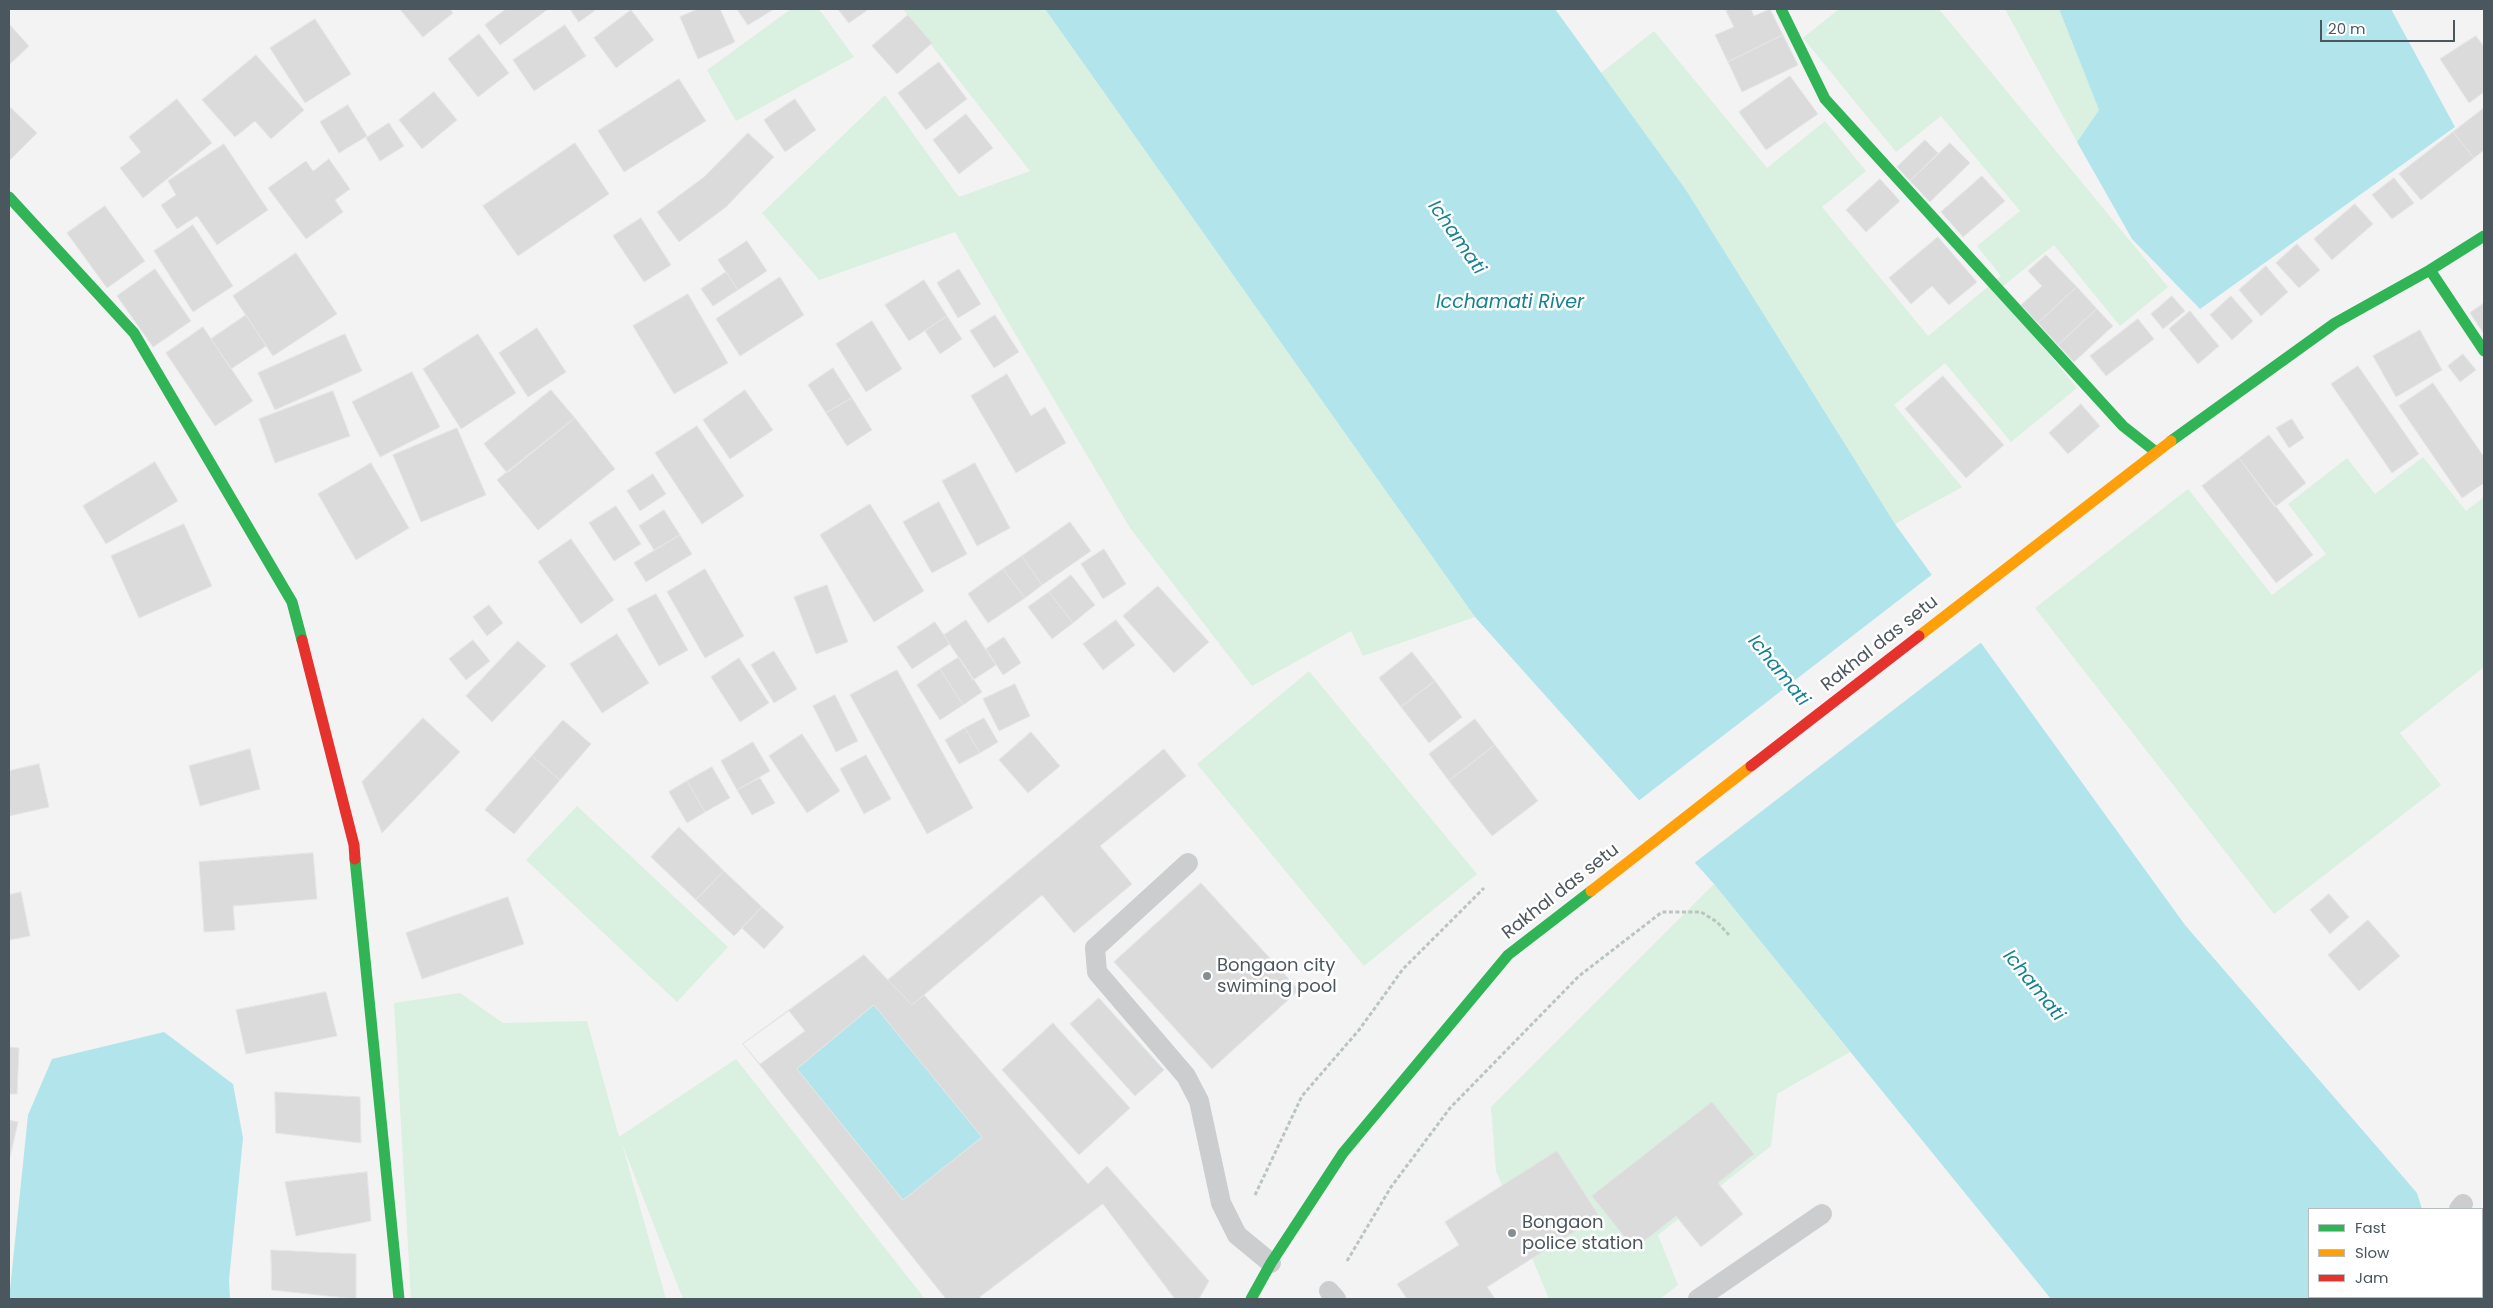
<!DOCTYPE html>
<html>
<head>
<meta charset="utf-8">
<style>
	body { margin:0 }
	#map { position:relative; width:2493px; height:1308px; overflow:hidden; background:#f3f3f3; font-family:Poppins,sans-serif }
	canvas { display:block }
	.frame { position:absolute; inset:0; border:10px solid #4b575e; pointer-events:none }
	.legend { position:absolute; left:2308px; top:1208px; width:175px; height:90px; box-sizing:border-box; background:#fff; border:1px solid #b7bcbf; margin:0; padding:6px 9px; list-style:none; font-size:15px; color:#4b575e }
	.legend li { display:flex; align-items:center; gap:10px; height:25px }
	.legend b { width:25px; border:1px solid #b7bcbf }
	.scale { position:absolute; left:2320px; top:20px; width:135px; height:22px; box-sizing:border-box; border:2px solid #4b575e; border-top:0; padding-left:6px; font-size:15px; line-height:18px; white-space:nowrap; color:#4b575e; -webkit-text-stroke:4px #fff; paint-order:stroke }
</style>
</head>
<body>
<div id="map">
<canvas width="2493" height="1308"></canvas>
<div class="frame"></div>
<ul class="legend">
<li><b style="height:6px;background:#30b455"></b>Fast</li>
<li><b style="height:6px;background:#ff9f0a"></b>Slow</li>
<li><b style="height:6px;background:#e5322d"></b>Jam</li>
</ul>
<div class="scale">20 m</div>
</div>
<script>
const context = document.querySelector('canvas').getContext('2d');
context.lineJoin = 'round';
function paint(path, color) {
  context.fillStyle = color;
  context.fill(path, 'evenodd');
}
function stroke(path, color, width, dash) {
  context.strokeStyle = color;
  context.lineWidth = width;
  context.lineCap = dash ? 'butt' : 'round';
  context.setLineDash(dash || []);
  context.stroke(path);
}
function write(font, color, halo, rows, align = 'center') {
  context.font = font + ' Poppins,sans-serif';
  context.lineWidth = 5;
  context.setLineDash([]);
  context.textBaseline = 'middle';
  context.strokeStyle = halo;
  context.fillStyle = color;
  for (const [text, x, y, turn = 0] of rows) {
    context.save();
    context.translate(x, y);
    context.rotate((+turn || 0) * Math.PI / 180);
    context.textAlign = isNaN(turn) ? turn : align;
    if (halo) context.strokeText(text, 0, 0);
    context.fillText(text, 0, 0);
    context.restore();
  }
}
paint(new Path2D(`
	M791,9h28l35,48 -118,64 -29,-51z
	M903,9h142l430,608 -112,39 -12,-25 -99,55 -122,-158 -175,-296 -136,48 -57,-67 123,-118 74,102 71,-26z
	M1839,9h100l229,278 -48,39 -66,-81 -57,46 80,97 -66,54 -66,-79 -51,42 68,82 -67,37 -209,-334 -85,-117 53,-42 113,137 58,-47 41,50 -44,36 106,129 73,-60 -24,-30 43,-35 -79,-95 -45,36 -93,-114z
	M2005,9h54l40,101 -22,32z
	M2423,457l43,54 18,-14v170l-84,66 41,52 -167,129 -239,-306 153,-119 84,106 54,-41 -38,-50 59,-46 28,36z
	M1309,671l168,203 -113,92 -167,-202z
	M577,806l151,141 -51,55 -151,-142z
	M1714,884l136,168 -73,42 -6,52 -113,89 20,50 -18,14h-111l-53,-128 -5,-64z
	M460,993l43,30 84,-2 32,116 117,-78 189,240h-242l-61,-155 44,155h-255l-17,-296z`), '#daf0e0');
paint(new Path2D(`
	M1045,9h510l131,181 209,334 290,401 232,268 5,16h-113v88h173v-19l2,2v19h-433l-337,-415 -239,-267z
	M2059,9h332l64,118 -255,182 -68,-70 -55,-97 22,-32z
	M874,1005l108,132 -79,63 -106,-131z
	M164,1032l69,52 10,54 -14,142 1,19h-221l19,-184 24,-56z`), '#b1e5eb');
paint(new Path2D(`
	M1934,573l49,68 -290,223 -56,-62z`), '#f3f3f3');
const building = new Path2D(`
	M400,9h50l3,4 -30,24z
	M506,9h42l-48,36 -15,-20z
	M570,9h27l-18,13z
	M698,9h22l15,33 -37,17 -18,-42z
	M737,9h37l-26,16z
	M838,9h31l-20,14z
	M1730,9h21l3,7 16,-7 13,26 -55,27 -13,-27 19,-8 -8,-16z
	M631,10l23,30 -38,28 -22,-30z
	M908,15l24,28 -35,31 -25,-28z
	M315,19l36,55 -46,29 -35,-55z
	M9,24l20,22 -20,19z
	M565,25l21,31 -52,35 -21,-31z
	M479,34l30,39 -31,24 -30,-38z
	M1783,35l15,30 -56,27 -14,-30z
	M2476,36l8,11v45l-15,11 -29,-44z
	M256,55l48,55 -33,29 -16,-18 -20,16 -33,-37z
	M939,62l28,37 -41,31 -28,-37z
	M1790,76l28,38 -52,36 -27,-38z
	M679,79l27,42 -82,51 -26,-41z
	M434,92l23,28 -35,29 -23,-29z
	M177,99l35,44 -69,55 -23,-30 21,-16 -12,-15z
	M795,99l21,31 -31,22 -21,-32z
	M348,105l19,31 -28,17 -19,-31z
	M9,106l28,27 -28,28z
	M2484,108v42l-10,8 -21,-26z
	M966,114l27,34 -34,26 -26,-34z
	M389,123l15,23 -24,15 -14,-23z
	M2453,132l21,26 -53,42 -22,-26z
	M748,133l26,24 -48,50 -47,35 -22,-30 47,-35z
	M1925,140l13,13 -28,28 -13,-14z
	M575,143l34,51 -91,62 -35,-50z
	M1950,143l20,20 -40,39 -20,-21z
	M224,144l44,66 -51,35 -20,-29 -20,13 -16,-24 15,-10 -8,-14z
	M329,159l21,30 -15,11 8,12 -37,27 -38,-51 38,-27 7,10z
	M1982,176l23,25 -42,36 -22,-25z
	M2394,178l20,25 -22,16 -20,-24z
	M1880,179l20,22 -34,31 -20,-22z
	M2355,204l18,20 -41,36 -18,-21z
	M105,206l40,55 -38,27 -40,-55z
	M641,218l30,47 -27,17 -31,-46z
	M193,225l40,61 -40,26 -39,-61z
	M1938,237l39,45 -28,23 -17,-19 -21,18 -22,-26z
	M747,241l20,30 -29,19 -20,-30z
	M2297,244l23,26 -21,18 -23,-25z
	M296,253l41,61 -64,42 -40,-60z
	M2046,255l31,32 -39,36 -17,-18 21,-19 -14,-15z
	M2266,266l22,26 -27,24 -22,-26z
	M155,269l36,52 -38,26 -36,-51z
	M959,269l22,35 -23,14 -21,-35z
	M726,272l12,18 -25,16 -12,-17z
	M780,277l24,38 -64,41 -24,-37z
	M924,280l23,36 -38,25 -24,-36z
	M2077,287l20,22 -39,36 -20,-22z
	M688,294l40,69 -54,31 -41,-68z
	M2172,296l13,15 -22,18 -12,-15z
	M2231,296l22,25 -21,19 -22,-25z
	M2484,303v31l-14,-21z
	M2097,309l16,17 -39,36 -16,-17z
	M2190,311l29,35 -21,18 -29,-35z
	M246,315l20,31 -35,23 -20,-30z
	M995,315l24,37 -25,16 -24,-37z
	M947,316l15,23 -22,15 -15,-23z
	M2138,319l16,20 -48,37 -16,-20z
	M872,321l30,48 -36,23 -30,-48z
	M203,327l50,74 -38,25 -49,-73z
	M537,328l29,44 -38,25 -29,-44z
	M2420,330l22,40 -46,27 -23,-41z
	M345,334l17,37 -87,39 -17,-37z
	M478,334l38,59 -55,36 -38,-60z
	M2463,354l13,16 -16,12 -12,-16z
	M2358,366l61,88 -27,19 -61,-89z
	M833,368l19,30 -26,15 -18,-28z
	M412,372l28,55 -60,30 -28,-55z
	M1007,374l24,42 14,-9 21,36 -50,30 -45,-77z
	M1943,376l61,69 -38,33 -61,-69z
	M2433,383l51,74v26l-22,15 -63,-92z
	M551,390l24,28 -68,55 -23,-29z
	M745,390l28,40 -43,29 -27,-39z
	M333,391l17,45 -75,27 -16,-44z
	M852,398l20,32 -25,16 -21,-33z
	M2081,404l19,22 -32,28 -19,-21z
	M575,418l40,51 -77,61 -41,-50z
	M2292,419l12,19 -15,10 -13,-20z
	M697,426l47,70 -42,28 -47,-71z
	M457,428l29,67 -65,27 -28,-67z
	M2269,435l37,48 -31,24 -36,-49z
	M2239,458l74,97 -37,28 -74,-97z
	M155,462l23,39 -72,43 -23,-38z
	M371,463l38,65 -53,32 -38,-66z
	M975,463l35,65 -33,18 -35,-65z
	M653,474l13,20 -26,17 -13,-20z
	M939,502l28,52 -35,19 -29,-51z
	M870,504l54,87 -50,31 -54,-87z
	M616,506l25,38 -27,17 -25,-38z
	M664,510l16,25 -26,15 -15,-24z
	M1070,522l21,29 -49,34 -20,-29z
	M184,524l28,62 -73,32 -28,-62z
	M680,535l12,19 -46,28 -12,-19z
	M571,539l43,61 -33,24 -43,-62z
	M1104,549l22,35 -23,15 -22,-35z
	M1022,556l20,29 -17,13 -22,-29z
	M705,569l39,67 -39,22 -38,-66z
	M1003,569l22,29 -37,25 -20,-29z
	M1071,575l24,30 -22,18 -24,-31z
	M827,585l21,57 -32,12 -22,-57z
	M1158,586l51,56 -35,31 -51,-57z
	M1049,592l24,31 -21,16 -24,-32z
	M656,594l32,56 -29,16 -32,-57z
	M489,605l14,18 -16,13 -14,-19z
	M966,620l30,45 -23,15 -29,-45z
	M1116,620l19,25 -32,25 -20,-26z
	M935,622l15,22 -38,25 -15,-22z
	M617,634l32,49 -47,30 -32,-49z
	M1004,637l17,26 -18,12 -17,-26z
	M473,640l17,21 -24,19 -17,-21z
	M518,641l28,25 -54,56 -26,-26z
	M774,651l23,38 -23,14 -23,-38z
	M1412,652l23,29 -34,26 -22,-29z
	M959,657l23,35 -19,13 -23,-36z
	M739,658l30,45 -29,19 -29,-45z
	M940,669l23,36 -23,15 -23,-35z
	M897,670l76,138 -46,26 -77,-139z
	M1435,681l27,36 -33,26 -28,-36z
	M1015,684l15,32 -31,15 -16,-32z
	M835,695l23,46 -22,11 -23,-46z
	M423,718l37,34 -78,81 -20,-51z
	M984,718l14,24 -18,11 -15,-25z
	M1475,719l20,26 -46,36 -20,-27z
	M563,720l28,24 -31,36 -28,-24z
	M965,728l15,25 -21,11 -14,-24z
	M1031,732l29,34 -32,27 -29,-33z
	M802,734l38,57 -33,22 -38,-57z
	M753,742l17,29 -33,19 -16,-29z
	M1495,745l43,56 -46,35 -43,-55z
	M250,749l10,40 -60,17 -11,-40z
	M1164,749l22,27 -86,70 32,38 -58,49 -32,-38 -130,110 -24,-25z
	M866,755l25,44 -27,15 -24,-45z
	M532,756l28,24 -46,54 -29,-24z
	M39,764l10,43 -40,9v-45z
	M712,767l18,31 -25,14 -18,-31z
	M760,778l15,25 -23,12 -15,-25z
	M687,781l18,31 -18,11 -18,-31z
	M679,827l45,44 -28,29 -45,-43z
	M313,853l4,46 -84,7 2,24 -31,2 -5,-70z
	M724,871l38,36 -28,29 -38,-36z
	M1201,883l98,107 -87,79 -98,-107z
	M21,892l9,44 -21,4v-45z
	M2329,894l20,23 -19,17 -20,-24z
	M508,897l16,47 -102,35 -16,-46z
	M762,907l22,20 -20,22 -22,-21z
	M2368,920l32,36 -41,35 -31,-36z
	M864,955l48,50 12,-10 164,189 19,-18 102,115 -10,18h-253l-203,-255zM874,1005l108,132 -79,63 -106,-131z
	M326,992l11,44 -91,18 -10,-44z
	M1099,998l65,72 -29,26 -65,-72z
	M789,1011l16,20 -45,33 -17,-20z
	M1053,1023l77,85 -51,47 -77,-85z
	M9,1047l10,1 -2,46h-8z
	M275,1092l85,5 1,46 -85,-10z
	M1712,1102l42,52 -36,29 25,31 -42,33 -25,-31 -42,33 -42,-53z
	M9,1120l9,2 -8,35h-1z
	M1557,1151l42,65 -112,71 8,12h-88l-10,-15 62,-39 -14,-23z
	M367,1172l4,49 -75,15 -11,-54z
	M1103,1204l72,95h-193l-2,-2z
	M271,1250l85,4v45l-84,-9z`);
paint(building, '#dbdbdc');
stroke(building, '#e4e5e6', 1);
stroke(new Path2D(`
	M1255,1195l47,-99 57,-66 44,-61 81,-81
	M1347,1261l44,-74 59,-79 129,-132 83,-64h39l16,10 12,13`), '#bac5c0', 3, [4, 2.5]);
stroke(new Path2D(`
	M1188,863l-93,85 2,24 89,104 13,25 22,102 16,32 34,28
	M2459,1209l4,-5
	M1329,1291l7,8
	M1698,1299l124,-85`), '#cbcdce', 20);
stroke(new Path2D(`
	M1781,9l44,90 298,327 33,26
	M9,197l125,136 158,269 10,38
	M2430,270l54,81
	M2171,441l164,-118 95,-53 54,-34
	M355,859l44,440
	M1251,1299l20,-36 72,-110 165,-198 83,-64`), '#30b455', 11);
stroke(new Path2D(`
	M1919,636l252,-195
	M1591,891l160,-125`), '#ff9f0a', 11);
stroke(new Path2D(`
	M302,640l52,205 1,14
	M1751,766l168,-130`), '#e5322d', 11);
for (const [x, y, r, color] of [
	[1207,976,5,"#868e92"],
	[1512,1233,5,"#868e92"]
]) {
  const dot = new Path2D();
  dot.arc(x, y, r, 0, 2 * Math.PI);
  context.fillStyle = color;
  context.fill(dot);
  stroke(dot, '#fff', 2);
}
write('18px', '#4b575e', '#fff', [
	["Rakhal das setu",1880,644,-38],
	["Rakhal das setu",1561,892,-38]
]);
write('18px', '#4b575e', '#fff', [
	["Bongaon city",1217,966],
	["swiming pool",1217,987],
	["Bongaon",1522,1223],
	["police station",1522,1244]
], 'left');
write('italic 19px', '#16828f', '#fff', [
	["Ichamati",1456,238,55],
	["Icchamati River",1510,303],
	["Ichamati",1778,671,51],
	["Ichamati",2033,986,51]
]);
</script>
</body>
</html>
